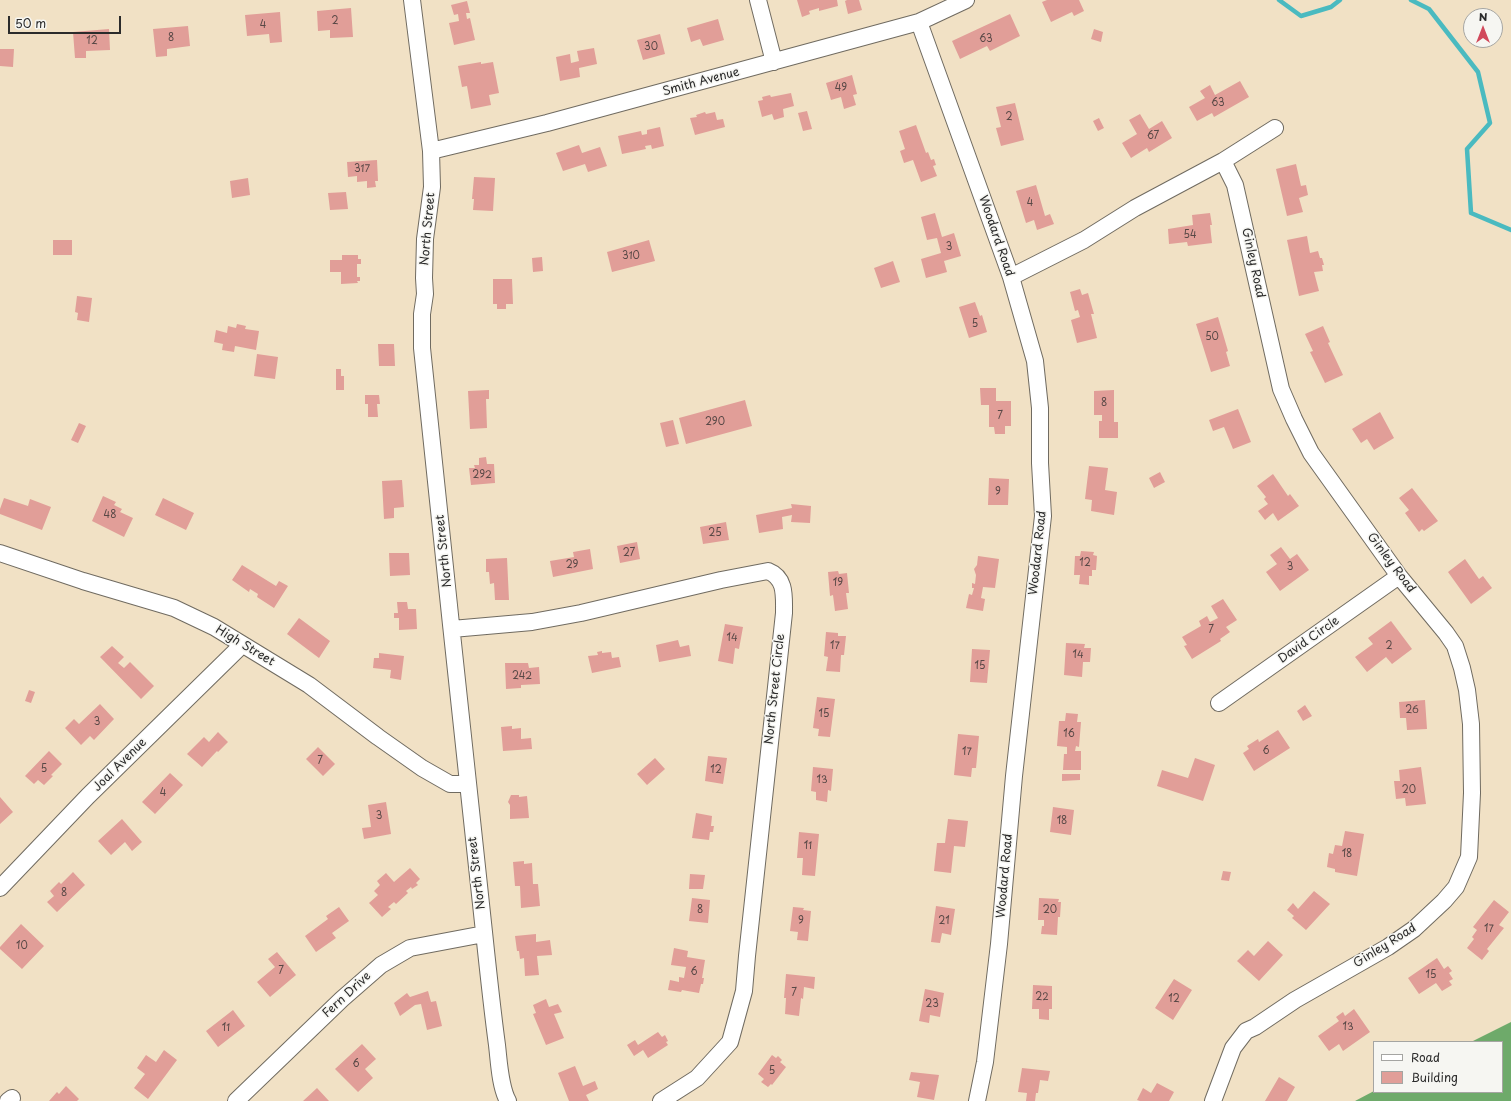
<!DOCTYPE html>
<html>
<head>
<meta charset="utf-8">
<style>
	body { margin:0 }
	#map { position:relative; width:1511px; height:1101px; overflow:hidden; background:#f1e1c5; font-family:"Playpen Sans",sans-serif }
	canvas { display:block }
	.legend { position:absolute; left:1373px; top:1041px; width:130px; height:52px; box-sizing:border-box; background:#f6f6f2; border:1px solid #a5a5a2; margin:0; padding:5px 7px; list-style:none; font-size:12px; color:#2b2b2b }
	.legend li { display:flex; align-items:center; gap:8px; height:20px }
	.legend b { width:20px; border:1px solid #a5a5a2 }
	.north { position:absolute; left:1463px; top:8px; width:40px; height:40px; box-sizing:border-box; background:#f6f6f2; border:1px solid #a5a5a2; border-radius:50%; rotate:0deg; font-size:11px; font-weight:700; line-height:16px; text-align:center; color:#2b2b2b }
	.north::after { content:''; display:block; margin:auto; width:14px; height:18px; background:#d1495b; clip-path:polygon(50% 0,100% 100%,50% 72%,0 100%) }
	.scale { position:absolute; left:8px; top:16px; width:113px; height:18px; box-sizing:border-box; border:2px solid #2b2b2b; border-top:0; padding-left:5px; font-size:12px; line-height:14px; white-space:nowrap; color:#2b2b2b; -webkit-text-stroke:3px #f6f6f2; paint-order:stroke }
</style>
</head>
<body>
<div id="map">
<canvas width="1511" height="1101"></canvas>
<ul class="legend">
<li><b style="height:5px;background:#fff"></b>Road</li>
<li><b style="height:11px;background:#e19e98"></b>Building</li>
</ul>
<div class="north">N</div>
<div class="scale">50 m</div>
</div>
<script>
const context = document.querySelector('canvas').getContext('2d');
context.lineJoin = 'round';
function paint(path, color) {
  context.fillStyle = color;
  context.fill(path, 'evenodd');
}
function stroke(path, color, width, dash) {
  context.strokeStyle = color;
  context.lineWidth = width;
  context.lineCap = dash ? 'butt' : 'round';
  context.setLineDash(dash || []);
  context.stroke(path);
}
function write(font, color, halo, rows, align = 'center') {
  context.font = font + ' "Playpen Sans",sans-serif';
  context.lineWidth = 3;
  context.setLineDash([]);
  context.textBaseline = 'middle';
  context.strokeStyle = halo;
  context.fillStyle = color;
  for (const [text, x, y, turn = 0] of rows) {
    context.save();
    context.translate(x, y);
    context.rotate((+turn || 0) * Math.PI / 180);
    context.textAlign = isNaN(turn) ? turn : align;
    if (halo) context.strokeText(text, 0, 0);
    context.fillText(text, 0, 0);
    context.restore();
  }
}
paint(new Path2D(`
	M1511,1022v79h-156l19,-10 128,1v-50h-31z`), '#6eaa6a');
stroke(new Path2D(`
	M1279,0l22,16 30,-9 9,-7
	M1411,0l18,9 49,63 12,51 -23,26 4,64 40,17`), '#4abac0', 4.5);
paint(new Path2D(`
	M797,0h40l1,6 -19,5v-3l-10,3 1,3 -8,3z
	M847,0h12l3,10 -14,4 -3,-13z
	M1047,0h32l5,11 -10,5 -2,-4 -21,10 -9,-20z
	M467,1l3,12h-4l1,6 3,-1 5,22 -21,5 -5,-22 10,-2 -1,-7 -4,1 -3,-10z
	M351,8l2,29 -23,1v-8l-12,1 -1,-20z
	M280,12l2,30 -12,1 -1,-9 -22,2 -2,-21z
	M1010,14l10,22 -30,15 -3,-5 -27,13 -8,-18z
	M718,19l6,21 -21,6 -3,-7 -9,3 -4,-14z
	M188,26l2,20 -23,3v7l-11,1 -3,-28z
	M109,29l1,21 -24,1v7h-11l-2,-26z
	M1094,29l9,3 -2,10 -10,-3z
	M660,34l5,20 -22,6 -6,-20z
	M594,48l3,16 -18,4 1,9 -20,4 -4,-24 14,-3 1,9 8,-2 -2,-10z
	M0,49h14l-1,18 -13,-1z
	M481,62v2l12,-2 6,31 -10,2 2,10 -20,4 -4,-23 -5,1 -4,-21z
	M852,75l5,19 -4,1 3,10 -12,4 -3,-12 -10,3 -5,-17z
	M1240,81l9,16 -35,20 -2,-4 -15,8 -8,-14 16,-9 -5,-7 10,-6 5,10z
	M791,93l3,13 -11,3 1,8 -10,3 -2,-6 -10,3 -4,-16 5,-1 -1,-3 8,-2 1,2z
	M1015,103l9,37 -23,6 -5,-18 5,-1 -5,-20z
	M807,111l5,18 -9,2 -5,-18z
	M705,112l1,2 9,-2 2,8 6,-1 2,8 -30,8 -5,-17 7,-1 -1,-2z
	M1140,114l9,15 13,-8 10,17 -23,14 -2,-4 -16,10 -9,-15 15,-9 -8,-14z
	M1099,118l5,10 -6,3 -5,-10z
	M916,125l10,28 2,-1 3,8 3,-1 2,6 -3,1 4,10 -16,6 -8,-22 -9,3 -4,-12 5,-2 -6,-18z
	M660,127l4,19 -12,3 -1,-4 -6,1 1,3 -24,5 -4,-18 23,-5 1,4 5,-1v-4z
	M579,145l3,8 18,-6 7,19 -19,6 -3,-8 -22,7 -7,-18z
	M377,160l1,21h-3l1,6 -9,1v-7l-10,1v-6l-9,1 -1,-15z
	M1296,164l5,22 5,-1 2,10 -9,3 4,14 -16,4 -11,-47z
	M474,177l21,1 -2,33 -20,-1 1,-11h-2z
	M248,178l2,17 -18,3 -2,-17z
	M1036,185l9,31 5,-2 4,10 -17,6 -3,-10 -8,3 -10,-32z
	M346,192l2,17 -18,1 -2,-17z
	M935,213l7,24 12,-4 7,23 -17,5 3,11 -21,6 -5,-19 20,-6 -4,-15 -10,2 -6,-23z
	M1210,213l2,12h-2l2,18 -24,3 -1,-4 -18,2 -1,-15 25,-4 -1,-10z
	M1307,236l3,17 8,-2 2,7h2l2,7h-2l1,6 -9,1 5,19 -20,5 -12,-56z
	M53,240h19v15h-19z
	M649,240l6,21 -43,11 -5,-20z
	M342,255h16v4h3v5h-4v13h3v4h-3l1,2 -17,1v-12h-11v-12h12z
	M542,257l1,14 -10,1 -1,-14z
	M893,261l7,21 -19,6 -7,-20z
	M493,279h19l1,25h-7v5h-9v-5h-4z
	M1080,289l2,6 6,-2 6,21h-3l6,24 -20,5 -6,-23 9,-3 -2,-7 -3,1 -5,-19z
	M77,296l15,2 -3,24 -12,-2 1,-7 -3,-1z
	M975,302l5,14 2,-1 5,17 -18,6 -10,-31z
	M1218,317l10,34 -2,1 4,14 -19,6 -15,-48z
	M237,324l9,2 -1,3 14,2 -3,19 -21,-4 -1,6 -12,-2 1,-6 -9,-2 2,-12 11,3 1,-7 8,2z
	M1323,326l7,16 -2,1 15,32 -18,8 -15,-31 3,-1 -8,-17z
	M378,344h16l1,22h-16z
	M257,354l21,3 -3,22 -21,-3z
	M336,369h5v7h3v14h-8z
	M980,388h16v13h15v25h-6v8h-10l-1,-7h-5v-22h-8z
	M489,390v9h-3l1,29 -17,1 -2,-38z
	M1114,390v32h4v16h-19v-17h3v-6h-8v-24z
	M365,395h14l1,9h-3l1,13h-10v-13h-3z
	M745,400l7,26 -66,18 -7,-26z
	M1238,409l13,33 -18,7 -9,-22 -11,4 -4,-11z
	M1380,412l14,26 -20,12 -7,-11 -6,4 -9,-14z
	M673,420l6,24 -13,3 -6,-24z
	M79,423l7,3 -8,17 -7,-3z
	M486,457l1,7h7l1,19 -24,2 -2,-17h6l-1,-3h5v-7z
	M1089,466l19,2 -3,22 12,2 -3,23 -23,-4 1,-11 -7,-1z
	M1160,472l5,10 -11,6 -5,-10z
	M1273,474l15,22 2,-2 9,12 -21,15 -5,-8 -8,7 -7,-9 10,-7 -4,-5 2,-2 -9,-11z
	M989,478l20,1 -1,26h-20z
	M402,480l2,27 -10,1v10l-10,1 -2,-38z
	M1412,488l26,33 -14,10 -2,-2 -3,3 -14,-19 4,-3 -10,-12z
	M103,496l13,6 -2,3 8,4 -2,3 13,6 -9,19 -32,-16z
	M4,498l24,8 2,-7 21,8 -9,23 -42,-16v-5z
	M163,498l31,15 -8,17 -31,-15z
	M791,504l20,2 -1,17 -19,-1 1,-7 -10,2 1,12 -24,4 -3,-18 36,-7z
	M726,522l3,18 -26,4 -3,-17z
	M637,542l3,17 -20,4 -3,-17z
	M1281,547l9,12 7,-5 12,16 -29,21 -14,-19 11,-8 -7,-9z
	M590,549l3,20 -40,8 -3,-16 24,-4 -1,-5z
	M1081,551l13,1 -1,3 4,1 -1,14h-4v6h-3v9l-10,-1 1,-9h-6l1,-19h5z
	M389,553h20l1,22 -20,1z
	M978,556l21,3 -4,29 -12,-1 -2,11 4,1 -2,12 -17,-3 3,-14 3,1 2,-7h-2v-5l3,1 1,-9 -2,-6 3,-4z
	M507,558l2,42h-14l-1,-17 -4,1 -1,-12h-3v-13z
	M1465,559l14,20 4,-3 9,12 -21,16 -23,-32z
	M242,565l34,21 3,-5 9,5 -14,22 -17,-11 1,-3 -8,-5 -1,3 -17,-12z
	M838,571l1,3 8,-1 2,20h-3l2,16 -13,2 -2,-16 -3,1 -2,-24z
	M1223,599l14,21 -11,7 4,5 -10,7 1,2 -29,18 -8,-13 3,-1 -5,-8 19,-11 -2,-5 8,-5 3,6 8,-4 -7,-12z
	M397,602h10l1,7h8l1,20 -18,1v-12h-5v-5h4z
	M299,618l31,23 -11,17 -32,-24z
	M1391,621l21,28 -20,15 -6,-7 -19,15 -12,-15 18,-13 -5,-6z
	M725,624l18,3 -4,22 -4,-1 -2,16 -15,-3z
	M826,632l12,1v3h8l-2,19h-3l-1,17 -14,-1 2,-14 -4,-1z
	M678,640l2,7 9,-2 2,11 -32,6 -3,-17z
	M1066,643l19,1 -1,4h7l-1,14h-7l-1,15 -18,-2z
	M112,646l12,11 -6,6 6,5 6,-6 24,24 -13,13 -41,-42z
	M972,649l18,1 -3,33 -17,-1z
	M602,651v2l9,-1 1,6 7,-1 2,10 -29,6 -4,-17 10,-1 -1,-3z
	M379,653l25,3 -3,24 -11,-2 1,-8 -18,-2 1,-10h5z
	M505,663h23l1,5 10,-1 1,17 -19,1v3l-15,1z
	M29,690l6,2 -4,11 -6,-2z
	M817,697l18,2 -5,38 -12,-1 1,-7 -6,-1z
	M1425,700l2,29 -20,1 -1,-12h-6l-1,-16z
	M100,704l14,15 -20,21 -4,-4 -9,9 -16,-17 9,-9 5,5z
	M1305,705l7,11 -9,5 -6,-10z
	M1066,713l12,1 -1,8h4l-2,25 -3,-1 -1,5h6v19h-18l1,-16h3v-7l-10,-1 2,-25h6z
	M512,726v3l9,-1v11l10,-1 1,11 -29,2 -2,-24z
	M1278,730l12,18 -36,23 -11,-18 6,-4 -2,-3 11,-7 1,3z
	M218,732l10,10 -10,10 -1,-1 -15,16 -15,-13 17,-17 5,5z
	M958,734l21,2 -3,32h-4l-1,9 -17,-2z
	M318,747l17,17 -12,12 -17,-17z
	M49,751l13,13 -11,11 2,1 -9,9 -6,-5 -4,4 -9,-8z
	M708,756l19,2 -4,26 -18,-3z
	M655,758l10,11 -18,16 -10,-11z
	M1195,758l20,7 -12,36 -46,-15 5,-16 26,8z
	M813,767l20,2 -2,22 -3,-1 -1,12 -11,-2v-8l-5,-1z
	M1421,767l5,37 -20,2 -1,-8 -9,1 -2,-18h6l-1,-11z
	M170,773l13,12 -28,29 -13,-12z
	M1062,774h18v6l-18,1z
	M511,795h8v2l8,-1 2,22 -19,1v-14l-2,-3z
	M0,797l13,15 -13,12z
	M386,802l5,32 -27,5 -2,-11 9,-1 -3,-22z
	M1053,807l21,3 -3,25 -21,-3z
	M696,813l16,3 -1,10h3l-1,6h-3l-1,8 -17,-2z
	M122,819l20,23 -10,9 -7,-9 -14,13 -13,-14z
	M948,819l20,2 -3,26 -11,-1 -3,27 -17,-2 3,-28h8z
	M1345,831l19,3 -7,42 -22,-4v-3l-8,-2 2,-14 4,1 2,-9 7,1z
	M799,832l20,2 -4,42 -13,-1 1,-17h-6z
	M524,861v3l8,-1 1,21h5l2,22 -19,2 -1,-22h-5l-2,-24z
	M410,868l10,11 -4,4 2,2 -6,4 -1,-2 -5,4 2,2 -12,11 -2,-2 -6,5 3,2 -9,8 -13,-14 9,-8 -4,-4 6,-6 -3,-4 9,-8 8,9z
	M1223,871l8,1 -2,9 -8,-1z
	M73,872l12,13 -28,27 -10,-10 7,-6 -4,-5 9,-9 2,2z
	M690,874l15,1 -2,14h-14z
	M1314,891l16,13 -24,26 -14,-12 2,-2 -7,-6 6,-7 5,6z
	M692,898l18,2 -2,23 -19,-2z
	M1039,898l20,1 -1,3h3l-1,15h-2l-1,18 -16,-1 1,-8h2v-6h-6z
	M1494,900l15,12 -10,13 5,3 -17,21 2,2 -7,9 -15,-12 7,-9 -2,-2 5,-7 -4,-3z
	M936,906l19,3 -4,26 -9,-2 -2,10 -9,-1z
	M339,907l10,14 -17,12 4,5 -20,14 -11,-16 23,-17 -2,-3z
	M793,907l11,1 -1,2 8,1 -3,30 -11,-1 1,-8 -8,-1z
	M21,924l23,22 -22,23 -22,-20v-2z
	M536,934v8l14,-2 2,15 -15,1 2,19 -14,1 -1,-18 -4,1 -1,-8h-2l-2,-15z
	M1268,941l15,14 -24,26 -22,-20 11,-11 6,6z
	M674,948l14,3 -1,6 18,3 -3,18h2l-1,6h-2l-2,9 -17,-3 -1,2 -13,-2 2,-10 9,2v-5l5,1 2,-11 -15,-2z
	M277,952l19,23 -26,22 -13,-15 18,-15 -7,-8z
	M1437,958l7,11 4,-3 4,5 -3,2 4,6 -4,2 3,4 -10,6 -6,-8 -17,11 -11,-16z
	M786,974l29,3 -1,12 -10,-2 -1,12 -2,-1 -2,18 -14,-2 1,-16h-2z
	M1174,979l18,11 -19,30 -18,-12z
	M1033,985l19,1v23h-3v11l-10,-1v-10h-7z
	M925,989l19,4 -4,24 -10,-2 -1,8 -10,-2z
	M428,991l3,11 5,-1 6,25 -15,4 -6,-26 -6,1 -15,11 -6,-13 13,-10 3,4z
	M546,999l3,8 9,-3 4,8 -8,2 10,24 -18,7 -13,-31 3,-1 -3,-8z
	M1354,1009l16,23 -27,19 -4,-7 -10,7 -11,-15 21,-15 -3,-4 7,-5 2,4z
	M233,1010l12,16 -27,21 -12,-16z
	M658,1032l4,5 3,-2 3,6 -2,1 2,3 -20,13 -5,-8 -9,6 -7,-11 8,-5 3,5z
	M362,1044l14,15 -11,10 8,9 -15,14 -23,-23z
	M164,1050l13,10 -29,39 -14,-11 11,-14 -8,-6 9,-13 10,7z
	M772,1055l4,3 2,-2 4,4 -2,2 6,5 -14,18 -1,-1 -3,3 -7,-5 3,-3 -6,-5z
	M575,1066l8,20 12,-5 3,8 -12,6 3,6h-20l-11,-28z
	M1022,1068l28,3 -2,10 -8,-1 -2,13h-2l-1,8h-9l1,-8 -9,-1z
	M911,1072l28,3 -5,25 -17,-3 3,-15 -11,-2z
	M1279,1077l16,10 -8,14h-22z
	M1157,1083l17,9 -5,9h-29l-3,-1 6,-12 8,5z
	M66,1086l13,13 -2,2h-28l8,-9 2,2z
	M317,1088l12,13h-26z`), '#e19e98');
const minor = new Path2D(`
	M412,0l19,151 1,36 -7,52 -1,39 1,16 -3,20v34c21,195 40,389 62,584 4,38 8,76 13,113 2,17 3,42 11,56
	M758,0l16,62
	M919,22l92,255 24,84 5,47v55l3,53 -29,260 -15,168 -14,118 -8,39
	M431,151l116,-28 372,-101 47,-22
	M1223,161l52,-33
	M1011,277l73,-37 51,-32 88,-47 12,24 46,204 13,30 17,34 88,123 47,57 9,13 7,22 5,22 4,34 1,69 -3,64 -13,30 -12,14 -30,28 -26,18 -93,53 -40,27 -9,4 -13,17 -20,53
	M0,553l83,28 91,27 40,19 95,58 69,52 44,31 28,16h16
	M452,629l80,-7 49,-9 140,-33 47,-9c18,7 16,25 16,42l-37,343 -3,35 -14,51 -33,36 -36,23
	M1219,703l180,-127
	M0,888l88,-92 154,-151
	M8,1101l4,-3
	M236,1101l106,-102 39,-34 29,-17 74,-14`);
stroke(minor, '#706b61', 18);
stroke(minor, '#fff', 16);
write('10px', '#584846', null, [
	["2",335,21],
	["4",263,25],
	["8",171,38],
	["63",986,39],
	["12",92,41],
	["30",651,47],
	["49",841,88],
	["63",1218,103],
	["2",1009,117],
	["67",1153,136],
	["317",362,169],
	["4",1030,203],
	["54",1190,235],
	["3",949,247],
	["310",631,256],
	["5",975,324],
	["50",1212,337],
	["8",1104,403],
	["7",1000,416],
	["290",715,422],
	["292",482,475],
	["9",998,492],
	["48",110,515],
	["25",715,533],
	["27",629,553],
	["12",1085,563],
	["29",572,565],
	["3",1290,567],
	["19",838,583],
	["7",1211,630],
	["14",732,638],
	["17",835,646],
	["2",1389,646],
	["14",1078,655],
	["15",980,666],
	["242",522,676],
	["26",1412,710],
	["15",824,714],
	["3",97,722],
	["16",1069,734],
	["6",1266,751],
	["17",967,752],
	["7",320,761],
	["5",44,769],
	["12",716,770],
	["13",822,780],
	["20",1409,790],
	["4",163,793],
	["3",379,816],
	["18",1062,821],
	["11",808,846],
	["18",1347,854],
	["8",64,893],
	["8",700,910],
	["20",1050,910],
	["9",801,921],
	["21",944,921],
	["17",1489,929],
	["10",22,946],
	["7",281,971],
	["6",694,972],
	["15",1431,975],
	["7",794,993],
	["22",1042,997],
	["12",1174,999],
	["23",932,1004],
	["13",1348,1027],
	["11",226,1028],
	["6",356,1064],
	["5",772,1071]
]);
write('12px', '#2b2b2b', '#f6f6f2', [
	["Smith Avenue",701,82,-15],
	["North Street",428,229,-85],
	["Woodard Road",996,236,71],
	["Ginley Road",1253,263,78],
	["North Street",444,551,-96],
	["Woodard Road",1038,553,-84],
	["Ginley Road",1391,563,53],
	["David Circle",1309,640,-35],
	["High Street",245,646,31],
	["North Street Circle",775,689,-84],
	["Joal Avenue",120,765,-45],
	["North Street",477,873,-97],
	["Woodard Road",1005,876,-85],
	["Ginley Road",1385,946,-32],
	["Fern Drive",347,995,-43]
]);
</script>
</body>
</html>
